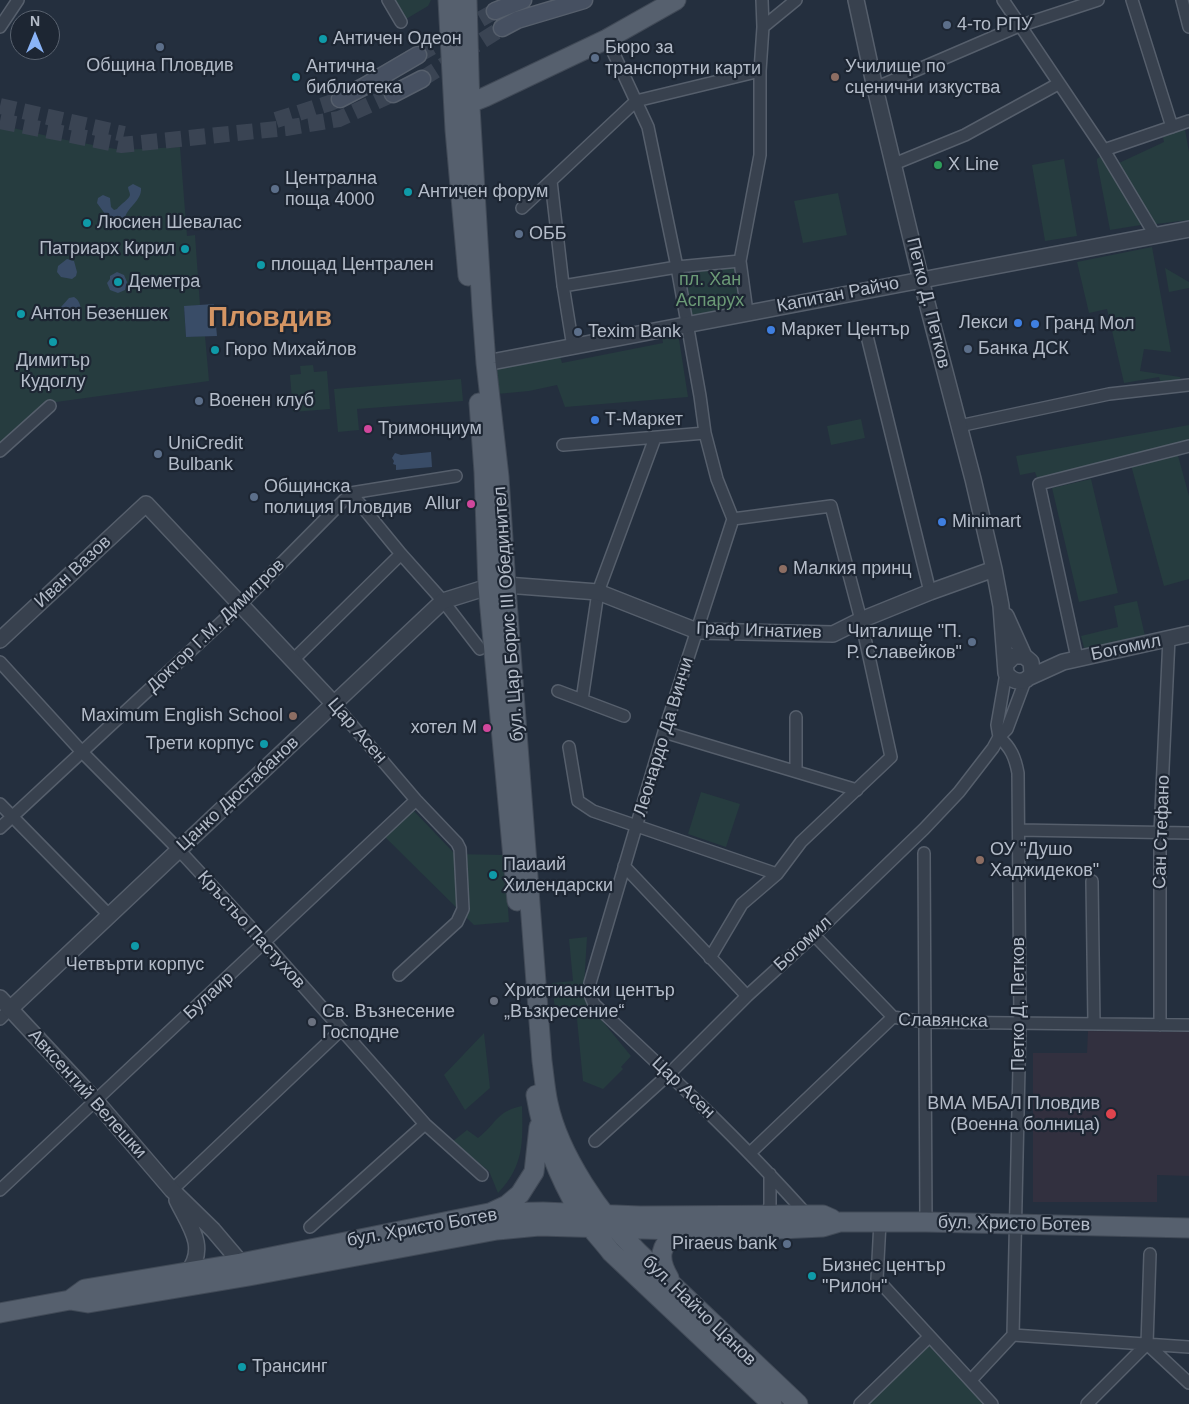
<!DOCTYPE html>
<html>
<head>
<meta charset="utf-8">
<style>
	body { margin:0 }
	#map { position:relative; width:1189px; height:1404px; overflow:hidden; background:#242f3e; font-family:Helvetica,sans-serif }
	canvas { display:block }
	.north { position:absolute; left:10px; top:10px; width:50px; height:50px; box-sizing:border-box; background:#1d2633; border:1px solid #59626f; border-radius:50%; rotate:0deg; font-size:14px; font-weight:700; line-height:20px; text-align:center; color:#b4bcc9 }
	.north::after { content:''; display:block; margin:auto; width:18px; height:22px; background:#8ab4f8; clip-path:polygon(50% 0,100% 100%,50% 72%,0 100%) }
</style>
</head>
<body>
<div id="map">
<canvas width="1189" height="1404"></canvas>
<div class="north">N</div>
</div>
<script>
const context = document.querySelector('canvas').getContext('2d');
context.lineJoin = 'round';
function paint(path, color) {
  context.fillStyle = color;
  context.fill(path, 'evenodd');
}
function stroke(path, color, width, dash) {
  context.strokeStyle = color;
  context.lineWidth = width;
  context.lineCap = dash ? 'butt' : 'round';
  context.setLineDash(dash || []);
  context.stroke(path);
}
function write(font, color, halo, rows, align = 'center') {
  context.font = font + ' Helvetica,sans-serif';
  context.lineWidth = 4.5;
  context.setLineDash([]);
  context.textBaseline = 'middle';
  context.strokeStyle = halo;
  context.fillStyle = color;
  for (const [text, x, y, turn = 0] of rows) {
    context.save();
    context.translate(x, y);
    context.rotate((+turn || 0) * Math.PI / 180);
    context.textAlign = isNaN(turn) ? turn : align;
    if (halo) context.strokeText(text, 0, 0);
    context.fillText(text, 0, 0);
    context.restore();
  }
}
paint(new Path2D(`
	M1088,1031l101,1v144l-32,-1v27h-124v-149h54z`), '#32303f');
paint(new Path2D(`
	M388,0h43l-3,6 -27,16z
	M1184,124l5,28v68l-33,4 -37,-61 45,-21 -2,-9z
	M0,125l61,14 60,11 59,-3 7,89 8,-1 5,70 -16,2 2,30 19,-1 4,45 -160,22 -49,44z
	M1104,154l43,70 -37,6 -13,-68v-3z
	M1064,159l13,77 -32,5 -13,-76z
	M838,193l9,42 -44,8 -9,-42z
	M1152,247l19,105 -27,-3 -4,22 40,6 1,6 -19,3 -3,-9 -35,6 -17,-74 -18,4 -12,-51z
	M737,263l5,47 -53,6 -6,-46z
	M1165,268l24,14v6l-20,4z
	M678,333l10,64 -123,10 -8,-22 -28,6 -32,3 -3,-26 66,-12 2,7 101,-20 -1,-7z
	M313,365l1,7 13,-1 3,38 -37,3 -3,-37 11,-1 -1,-8z
	M461,379l2,22 -106,8 2,21 -21,2 -4,-43z
	M861,419l4,19 -34,7 -4,-19z
	M1189,425v17l-150,41 -4,-11 -15,3 -4,-19z
	M1177,452l12,44v83l-25,7 -33,-121z
	M1091,479l27,114 -39,9 -27,-114z
	M1137,601l8,35 -60,15 -4,-15 37,-9 -4,-21z
	M701,792l39,12 -14,43 -38,-13z
	M412,809l43,45 49,1 5,67 -35,3 -90,-89z
	M587,937l-3,49 6,20 41,50 -10,11 2,2 -20,20 -20,-8 -7,-72 -21,1 -3,-27 21,-2 -4,-42z
	M484,1033l6,55 -25,22 -21,-35z
	M522,1106c1,36 2,60 -24,87l-9,-22 -37,-29 15,-12 11,8c19,-15 19,-27 44,-32z
	M929,1346l57,58h-117z`), '#263c3f');
paint(new Path2D(`
	M133,184l8,4c1,12 -12,18 -16,29l-6,3 -11,-2 -11,-15 1,-5 5,-3 7,3 1,9 3,3 3,-1c3,-4 13,-11 13,-14 0,-3 -2,-5 -2,-8z
	M67,259l7,2 3,11 -1,4 -4,3 -11,-2 -4,-5 1,-6z
	M117,272l7,3 3,7 -2,8 -7,3 -8,-3 -3,-7 3,-4v-3z
	M74,297c6,3 8,12 6,18l-6,2 -11,-2 -2,-4v-4l8,-9z
	M214,304l3,32 -31,1 -2,-31z
	M431,452l1,15 -36,3v-5l-3,-1 1,-3 -2,-3 3,-5 6,2z`), '#394c67');
stroke(new Path2D(`
	M418,55l77,-44
	M422,79l80,-51
	M0,106l124,28
	M276,120l54,-17 10,-4
	M0,121l121,24 165,-17 53,-9 54,-25`), '#3a4453', 16, [16, 8]);
const minor = new Path2D(`
	M388,0l13,22
	M1003,0l101,150 51,85
	M1132,0l40,127
	M1182,0l7,27
	M0,27l18,-27
	M763,27l33,-27
	M607,39l41,88 29,140 23,129 5,37 12,46 16,40 -69,213 -74,251 1,14 3,7c73,68 146,136 213,211
	M875,88l144,-62 79,-26
	M1104,150l85,-29
	M894,164l71,-29 93,-51
	M551,181l12,104 10,62
	M522,208l114,-107 124,-30
	M563,286l114,-19 63,-6
	M747,312l-7,-51 20,-106v-84l3,-44 -1,-27
	M866,332l64,260
	M959,426l150,-32 80,-9
	M563,445l142,-12
	M0,451l50,-45
	M351,493l50,61 42,47 37,48
	M1077,658l-38,-174 150,-38
	M293,660l108,-106
	M0,662l83,91 96,97 86,93 160,181 57,51
	M558,691l66,25
	M582,700l16,-108 57,-154
	M334,704l82,96 41,43 3,6 3,60 -6,13 -58,53
	M796,717v53
	M664,732l193,58
	M999,737l-2,-12 9,-52
	M569,747l9,54 15,10 184,63
	M0,804l109,111
	M0,828l240,-223 111,-112 105,-17
	M1019,830l170,3
	M924,853l2,369
	M624,866l123,130
	M1092,881l2,143
	M814,935l79,82
	M710,958l32,-54 35,-30 24,-32 90,-85 -30,-137 -30,-114 -98,13
	M893,1017l31,5 265,3
	M0,1019l10,-10
	M1160,1025v-192l9,-195
	M595,1141l74,-67 78,-78 67,-61 110,-106 35,-37 34,-44 6,-11 8,-8 18,-48
	M750,1153l143,-136
	M0,1190l416,-390
	M172,1190l169,-160
	M761,1215l8,-6 1,-5v-30
	M880,1222l-3,57 115,125
	M310,1227l115,-103
	M1013,1335l176,12
	M1147,1344l42,39
	M971,1380l42,-45 7,-312 -2,-250c-3,-16 -7,-25 -19,-36
	M860,1404l69,-67
	M1087,1404l60,-60 3,-90`);
const tertiary = new Path2D(`
	M856,0l19,88 46,192 52,199 21,90 7,37 5,67c8,11 20,11 26,0l-1,-11 -7,-6h-10l-7,7
	M486,363l703,-134
	M1006,616l18,40
	M0,640l146,-136 188,200
	M1030,677l33,-15 126,-28
	M0,998l95,102 77,90 41,40 28,33
	M10,1009l433,-408 45,-14 18,-2 92,7 99,39 136,3 28,-14 69,-28 64,-23
	M177,1200c12,25 31,47 11,72`);
const secondary = new Path2D(`
	M495,11l28,-11
	M502,28l15,-8 67,-20
	M393,94l29,-15
	M340,99l25,-13 53,-31`);
const primary = new Path2D(`
	M448,0l7,130 13,146
	M467,0l3,107 12,202 4,54 13,114 8,124 35,460c2,14 3,28 6,42 11,52 53,113 90,149l160,152
	M460,101l2,2h8l15,-6 122,-58 69,-39
	M479,403l5,69 4,115 29,314
	M536,1095c7,43 22,81 44,118 9,14 21,26 31,39l161,152
	M492,1212l15,-7 13,-11 14,-22 5,-45
	M669,1278c-12,-21 -9,-31 8,-48
	M70,1300l15,-11 156,-26 248,-50 54,-1 97,4 167,-1h16l9,4
	M0,1313l70,-13 18,3 161,-27 248,-46 42,-4 138,4h81l65,-3 17,-5h86l263,6`);
stroke(minor, '#565f6c', 14);
stroke(tertiary, '#565f6c', 18);
stroke(secondary, '#565f6c', 19);
stroke(primary, '#414a57', 21);
stroke(minor, '#38414e', 11);
stroke(tertiary, '#38414e', 15);
stroke(secondary, '#465061', 16);
stroke(primary, '#56606e', 19);
for (const [x, y, r, color] of [
	[947,25,5,"#5c6f8a"],
	[323,39,5,"#0f9aa8"],
	[160,47,5,"#5c6f8a"],
	[595,58,5,"#5c6f8a"],
	[296,77,5,"#0f9aa8"],
	[835,77,5,"#8d6e63"],
	[938,165,5,"#2e9e5b"],
	[275,189,5,"#5c6f8a"],
	[408,192,5,"#0f9aa8"],
	[87,223,5,"#0f9aa8"],
	[519,234,5,"#5c6f8a"],
	[185,249,5,"#0f9aa8"],
	[261,265,5,"#0f9aa8"],
	[118,282,5,"#0f9aa8"],
	[21,314,5,"#0f9aa8"],
	[1018,323,5,"#3f7fe0"],
	[1035,324,5,"#3f7fe0"],
	[771,330,5,"#3f7fe0"],
	[578,332,5,"#5c6f8a"],
	[53,342,5,"#0f9aa8"],
	[968,349,5,"#5c6f8a"],
	[215,350,5,"#0f9aa8"],
	[199,401,5,"#5c6f8a"],
	[595,420,5,"#3f7fe0"],
	[368,429,5,"#d1479c"],
	[158,454,5,"#5c6f8a"],
	[254,497,5,"#5c6f8a"],
	[471,504,5,"#d1479c"],
	[942,522,5,"#3f7fe0"],
	[783,569,5,"#8d6e63"],
	[972,642,5,"#5c6f8a"],
	[293,716,5,"#8d6e63"],
	[487,728,5,"#d1479c"],
	[264,744,5,"#0f9aa8"],
	[980,860,5,"#8d6e63"],
	[493,875,5,"#0f9aa8"],
	[135,946,5,"#0f9aa8"],
	[494,1001,5,"#6b7280"],
	[312,1022,5,"#6b7280"],
	[1111,1114,6,"#e0444e"],
	[787,1244,5,"#5c6f8a"],
	[812,1276,5,"#0f9aa8"],
	[242,1367,5,"#0f9aa8"]
]) {
  const dot = new Path2D();
  dot.arc(x, y, r, 0, 2 * Math.PI);
  context.fillStyle = color;
  context.fill(dot);
  stroke(dot, '#1d2633', 2);
}
write('18px', '#b4bcc9', '#1d2633', [
	["4-то РПУ",957,25],
	["Античен Одеон",333,39],
	["Бюро за",605,48],
	["транспортни карти",605,69],
	["Община Пловдив",160,66,"center"],
	["Антична",306,67],
	["библиотека",306,88],
	["Училище по",845,67],
	["сценични изкуства",845,88],
	["X Line",948,165],
	["Централна",285,179],
	["поща 4000",285,200],
	["Античен форум",418,192],
	["Люсиен Шевалас",97,223],
	["ОББ",529,234],
	["Патриарх Кирил",175,249,"right"],
	["площад Централен",271,265],
	["Деметра",128,282],
	["Антон Безеншек",31,314],
	["Лекси",1008,323,"right"],
	["Гранд Мол",1045,324],
	["Маркет Център",781,330],
	["Texim Bank",588,332],
	["Банка ДСК",978,349],
	["Гюро Михайлов",225,350],
	["Димитър",53,361,"center"],
	["Кудоглу",53,382,"center"],
	["Военен клуб",209,401],
	["Т-Маркет",605,420],
	["Тримонциум",378,429],
	["UniCredit",168,444],
	["Bulbank",168,465],
	["Общинска",264,487],
	["полиция Пловдив",264,508],
	["Allur",461,504,"right"],
	["Minimart",952,522],
	["Малкия принц",793,569],
	["Читалище \"П.",962,632,"right"],
	["Р. Славейков\"",962,653,"right"],
	["Maximum English School",283,716,"right"],
	["хотел М",477,728,"right"],
	["Трети корпус",254,744,"right"],
	["ОУ \"Душо",990,850],
	["Хаджидеков\"",990,871],
	["Паиаий",503,865],
	["Хилендарски",503,886],
	["Четвърти корпус",135,965,"center"],
	["Христиански център",504,991],
	["„Възкресение“",504,1012],
	["Св. Възнесение",322,1012],
	["Господне",322,1033],
	["ВМА МБАЛ Пловдив",1100,1104,"right"],
	["(Военна болница)",1100,1125,"right"],
	["Piraeus bank",777,1244,"right"],
	["Бизнес център",822,1266],
	["\"Рилон\"",822,1287],
	["Трансинг",252,1367]
], 'left');
write('18px', '#6b9a76', '#1d2633', [
	["пл. Хан",710,280],
	["Аспарух",710,301]
]);
write('18px', '#b4bcc9', '#1d2633', [
	["Капитан Райчо",838,295,-11],
	["Петко Д. Петков",928,303,76],
	["Иван Вазов",73,572,-43],
	["бул. Цар Борис III Обединител",509,614,-94],
	["Доктор Г.М. Димитров",216,626,-44],
	["Граф Игнатиев",759,631,2],
	["Богомил",1126,648,-12],
	["Цар Асен",357,731,49],
	["Леонардо Да Винчи",664,737,-73],
	["Цанко Дюстабанов",238,794,-43],
	["Сан Стефано",1162,832,-88],
	["Кръстьо Пастухов",251,930,48],
	["Богомил",803,944,-43],
	["Булаир",209,996,-43],
	["Петко Д. Петков",1019,1004,-90],
	["Славянска",943,1021,1],
	["Цар Асен",683,1088,44],
	["Авксентий Велешки",87,1094,48],
	["бул. Христо Ботев",1014,1224,1],
	["бул. Христо Ботев",422,1228,-10],
	["бул. Найчо Цанов",699,1311,44]
]);
write('bold 28px', '#d59563', '#1d2633', [
	["Пловдив",270,318]
]);
</script>
</body>
</html>
